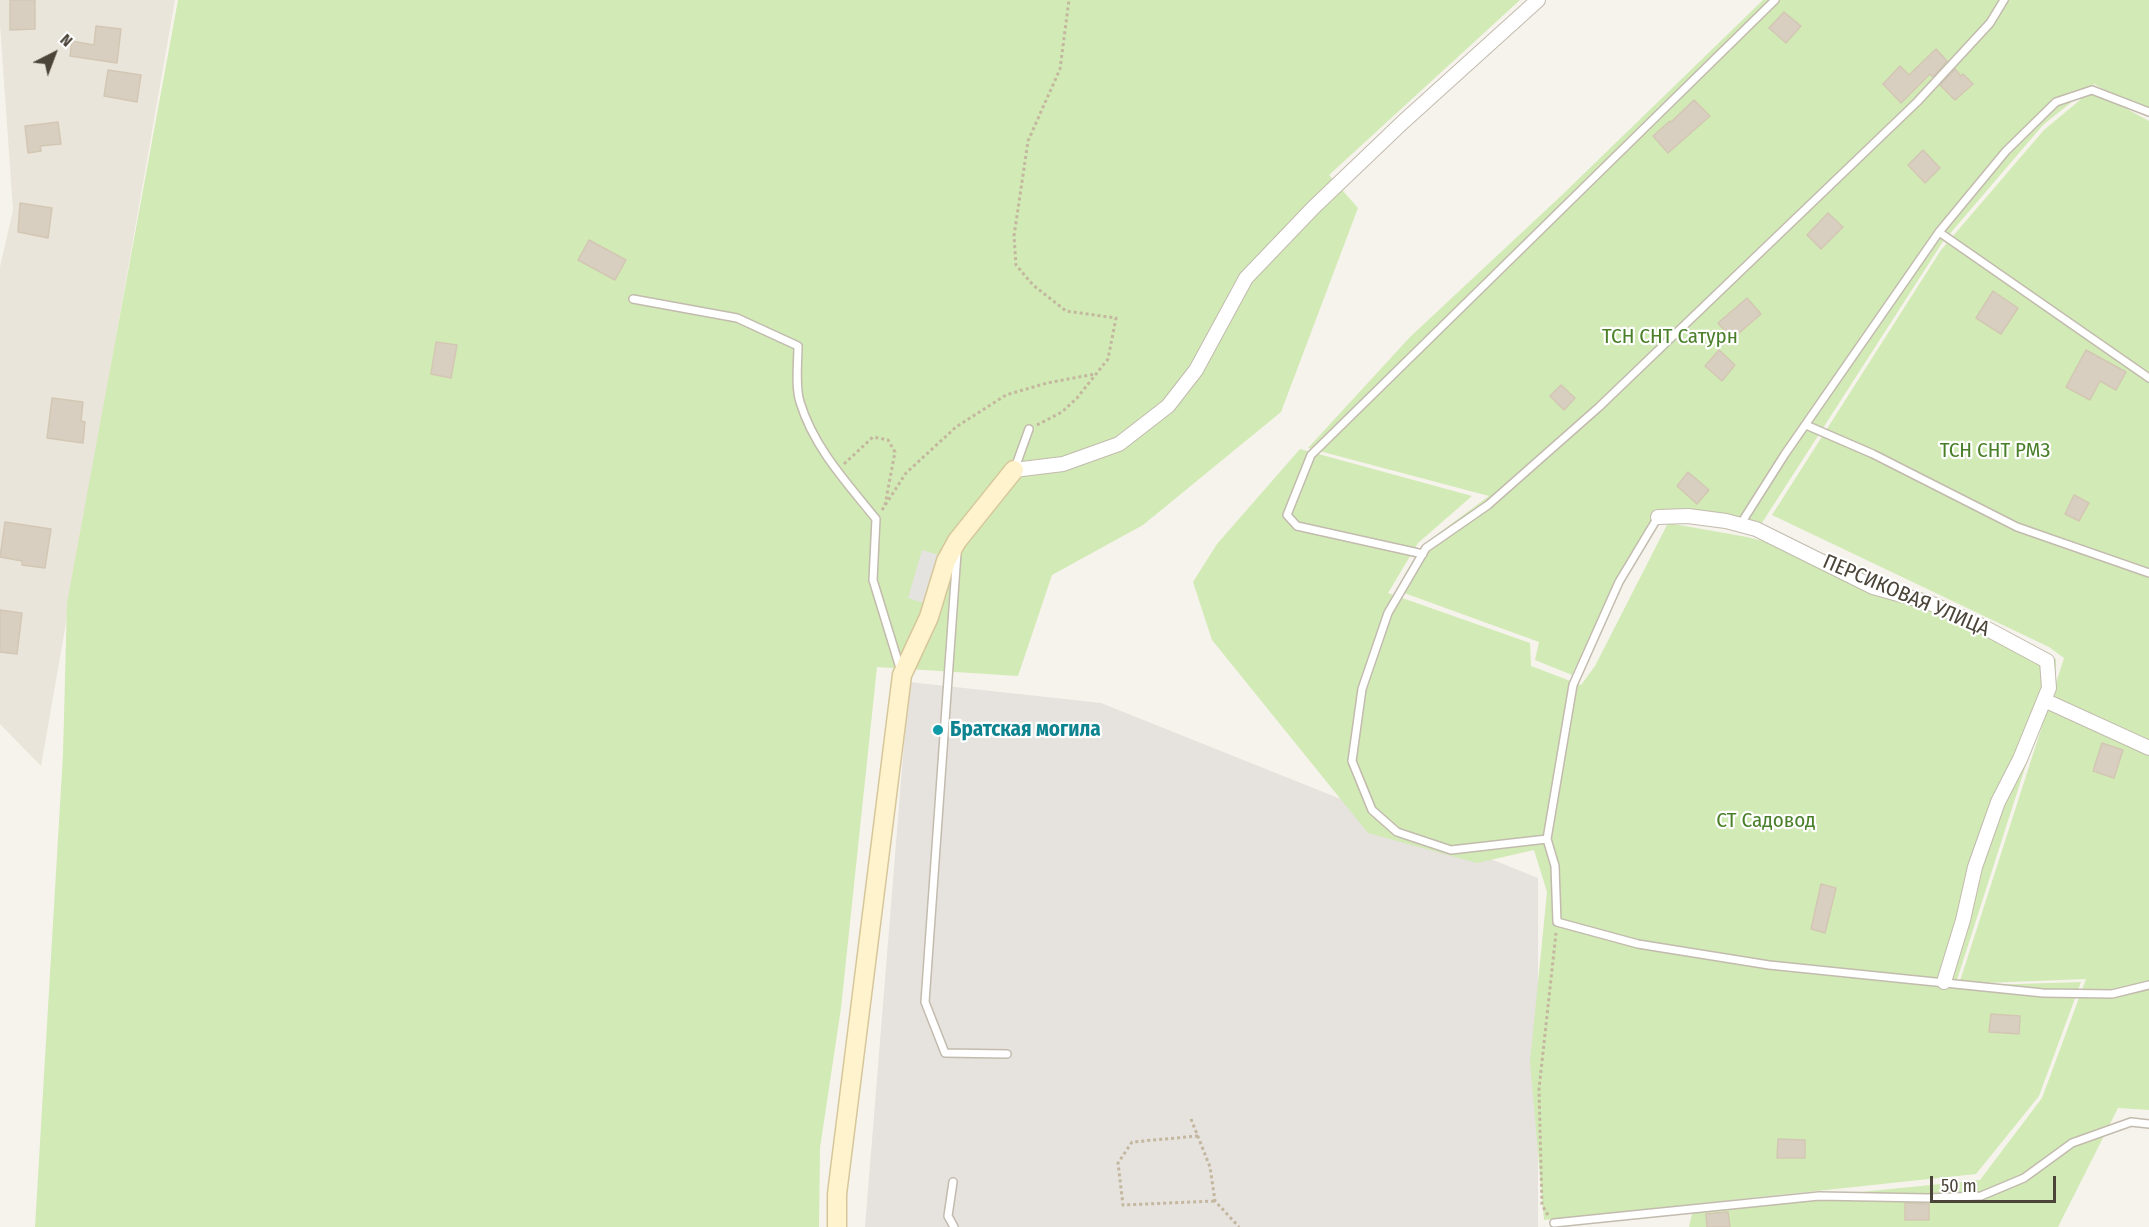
<!DOCTYPE html>
<html>
<head>
<meta charset="utf-8">
<style>
	body { margin:0 }
	#map { position:relative; width:2149px; height:1227px; overflow:hidden; background:#f6f3ec; font-family:"Fira Sans Condensed",sans-serif }
	canvas { display:block }
	.north { position:absolute; left:24px; top:24px; width:60px; height:60px; -webkit-text-stroke:4px #fff; paint-order:stroke; rotate:42deg; font-size:16px; font-weight:700; line-height:24px; text-align:center; color:#4b4439 }
	.north::after { content:''; display:block; margin:auto; width:21px; height:27px; background:#4b4439; clip-path:polygon(50% 0,100% 100%,50% 72%,0 100%) }
	.scale { position:absolute; left:1930px; top:1176px; width:126px; height:27px; box-sizing:border-box; border:3px solid #4b4439; border-top:0; padding-left:8px; font-size:18px; line-height:21px; white-space:nowrap; color:#4b4439; -webkit-text-stroke:4px #fff; paint-order:stroke }
</style>
</head>
<body>
<div id="map">
<canvas width="2149" height="1227"></canvas>
<div class="north">N</div>
<div class="scale">50 m</div>
</div>
<script>
const context = document.querySelector('canvas').getContext('2d');
context.lineJoin = 'round';
function paint(path, color) {
  context.fillStyle = color;
  context.fill(path, 'evenodd');
}
function stroke(path, color, width, dash) {
  context.strokeStyle = color;
  context.lineWidth = width;
  context.lineCap = dash ? 'butt' : 'round';
  context.setLineDash(dash || []);
  context.stroke(path);
}
function write(font, color, halo, rows, align = 'center') {
  context.font = font + ' "Fira Sans Condensed",sans-serif';
  context.lineWidth = 4.5;
  context.setLineDash([]);
  context.textBaseline = 'middle';
  context.strokeStyle = halo;
  context.fillStyle = color;
  for (const [text, x, y, turn = 0] of rows) {
    context.save();
    context.translate(x, y);
    context.rotate((+turn || 0) * Math.PI / 180);
    context.textAlign = isNaN(turn) ? turn : align;
    if (halo) context.strokeText(text, 0, 0);
    context.fillText(text, 0, 0);
    context.restore();
  }
}
paint(new Path2D(`
	M0,0h175l-134,766 -41,-42v-457l13,-57 -13,-185z`), '#eae5da');
paint(new Path2D(`
	M909,682l192,21 437,175v349h-673z`), '#e6e2dd');
paint(new Path2D(`
	M178,0h1342l-191,175 29,33 -77,204 -138,113 -91,50 -34,101 -141,-9 -36,341 -21,140 -1,79h-784l28,-473 4,-151z
	M1763,0h386v114l-55,-30 -51,41 -101,118 -182,283 -52,-11 -58,10 -44,77 -34,73 -37,-15 4,-18 -143,-52 18,-31 14,-18 61,-45 -181,-48 102,-111 153,-143z
	M2092,90l57,31v989l-31,-2 -60,119h-369l4,-18 287,-29 62,-82 44,-119 -127,5 105,-326 -15,-11 -277,-132 169,-265 103,-120z
	M1300,449l172,47 -54,47 -30,50 142,50 1,23 50,19 14,-19 73,-143 79,14 113,29 196,93v12l-101,315 126,-4 -42,114 -63,78 -432,46 -14,-158 17,-170 -13,-42 -57,13 -109,-30 -156,-193 -19,-58 24,-38z`), '#d2eab5');
paint(new Path2D(`
	M922,550l17,5 -15,48 -16,-5z`), '#e5e3e0');
const building = new Path2D(`
	M10,0h25v29l-25,1z
	M1784,12l17,14 -15,17 -17,-15z
	M96,26l25,3 -4,34 -47,-7 2,-15 22,4z
	M1936,49l11,12 -14,16 -3,-3 -29,29 -18,-19 17,-18 9,9z
	M1955,69l6,7 2,-2 10,10 -18,16 -15,-15z
	M108,70l33,5 -4,27 -33,-6z
	M1694,100l16,16 -42,37 -15,-17 17,-15 1,1z
	M58,122l3,22 -21,2 1,5 -13,2 -3,-27z
	M1923,150l17,18 -15,15 -17,-18z
	M20,203l32,5 -4,30 -30,-6z
	M1828,213l15,14 -22,22 -14,-14z
	M589,240l37,20 -11,20 -37,-20z
	M1993,291l25,17 -17,26 -25,-16z
	M1747,298l14,16 -29,25 -14,-16z
	M436,342l21,3 -6,33 -20,-4z
	M1719,350l16,15 -13,16 -17,-15z
	M2086,350l40,22 -10,18 -16,-9 -10,19 -24,-13z
	M1561,385l14,13 -11,12 -14,-14z
	M52,398l31,4 -2,19 4,1 -2,21 -36,-5z
	M1688,472l21,18 -12,14 -20,-18z
	M2074,495l15,8 -10,18 -14,-7z
	M5,522l46,7 -6,39 -23,-3v-4l-22,-4z
	M0,610l22,3 -5,41 -17,-2z
	M2102,743l21,7 -9,28 -21,-7z
	M1821,884l15,4 -11,45 -14,-4z
	M1991,1014l29,2 -1,18 -30,-2z
	M1778,1139l27,1v18h-28z
	M1905,1203l24,1v16h-24z
	M1728,1212l2,15h-23l-1,-13z`);
paint(building, '#d8cfc1');
stroke(building, '#d3c7b4', 1.5);
const lane = new Path2D(`
	M1939,232l210,146
	M633,299l104,19 61,28c0,16 -3,41 2,56 14,46 47,81 76,117l-3,61 27,88
	M1806,425l67,29 144,73 132,46
	M1015,468l14,-39
	M1658,517l-39,65 -46,103 -26,154 8,27 2,56 81,22 131,21 274,28 69,1 37,-9
	M1740,525l45,-71 154,-222 67,-81 50,-49 36,-12 57,22
	M957,553l-32,449 20,51 62,1
	M1423,554l-126,-28 -10,-11 24,-60 464,-455
	M1547,839l-96,11 -54,-18 -25,-22 -20,-49 10,-72 26,-76 38,-65 62,-43 111,-98 318,-305 73,-79 14,-23
	M953,1182l-5,34 6,11
	M1554,1223l265,-27 108,2 54,-2 43,-18 48,-35 59,-21 18,2`);
const street = new Path2D(`
	M1014,470l49,-6 56,-20 49,-38 28,-36 50,-92 68,-71 89,-85 135,-122
	M1658,517l30,-1 38,5 30,8 117,58 57,16 50,22 67,36 2,27 -29,71 -22,43 -23,65 -12,53 -19,62
	M2044,700l105,48`);
const secondary = new Path2D(`
	M837,1227v-33l65,-519 27,-58 17,-56 11,-20 57,-71`);
stroke(lane, '#c2bbae', 10);
stroke(street, '#c2bbae', 16);
stroke(secondary, '#d6c79b', 21);
stroke(new Path2D(`
	M1037,425l25,-13 15,-14 31,-39 8,-41 -50,-7 -33,-26 -17,-20 -2,-29 14,-95 32,-72 9,-69
	M844,464l29,-27 15,3 7,12 -10,53
	M882,510l24,-37 50,-46 50,-32 41,-12 48,-9
	M1191,1119l19,48 5,34 24,26
	M1198,1136l-66,6 -14,21 5,42 92,-4
	M1548,1215l-6,-10 -3,-116 17,-156`), '#c4b79f', 3, [3, 3]);
stroke(lane, '#fff', 7);
stroke(street, '#fff', 14);
stroke(secondary, '#fff3cd', 18);
for (const [x, y, r, color] of [
	[938,730,6,"#0f9aa8"]
]) {
  const dot = new Path2D();
  dot.arc(x, y, r, 0, 2 * Math.PI);
  context.fillStyle = color;
  context.fill(dot);
  stroke(dot, '#fff', 2);
}
write('21px', '#4a7f2a', '#fff', [
	["ТСН СНТ Сатурн",1670,337],
	["ТСН СНТ РМЗ",1995,451],
	["СТ Садовод",1766,821]
]);
write('21px', '#4b4439', '#fff', [
	["ПЕРСИКОВАЯ УЛИЦА",1906,596,23]
]);
write('bold 21px', '#0d838f', '#fff', [
	["Братская могила",950,730]
], 'left');
</script>
</body>
</html>
